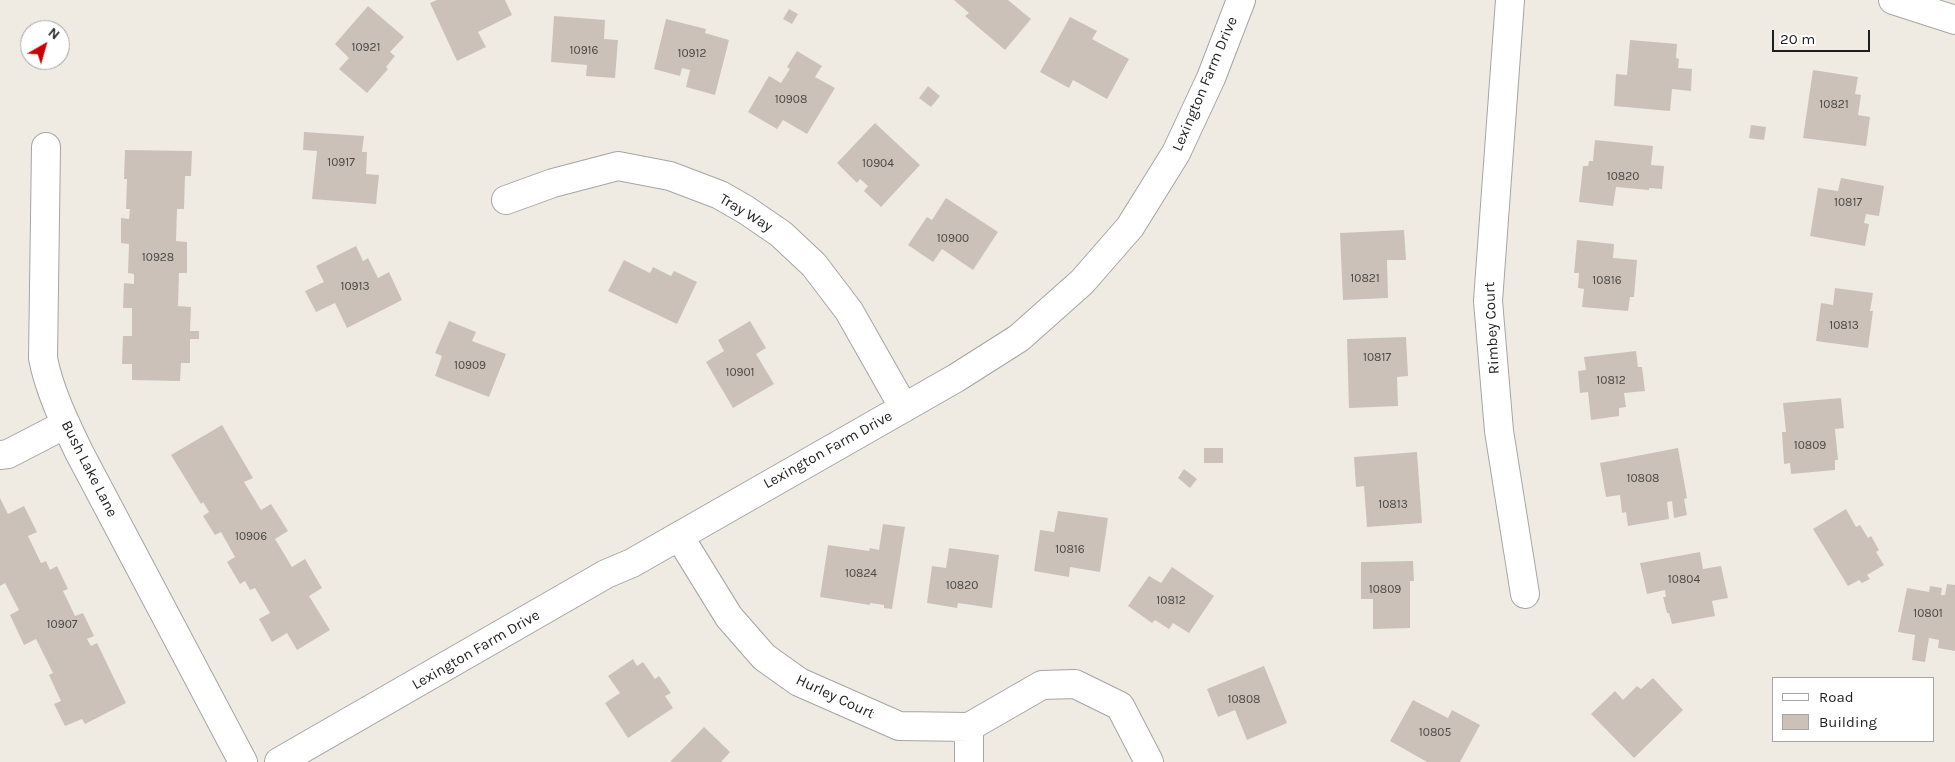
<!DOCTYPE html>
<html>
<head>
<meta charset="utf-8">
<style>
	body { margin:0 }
	#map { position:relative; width:1955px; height:762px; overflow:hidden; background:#f0ebe2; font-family:Karla,sans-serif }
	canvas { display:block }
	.legend { position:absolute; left:1772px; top:677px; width:162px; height:65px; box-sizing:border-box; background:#fff; border:1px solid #a5a5a5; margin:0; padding:6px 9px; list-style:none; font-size:15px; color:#1e1e1e }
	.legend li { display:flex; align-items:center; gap:10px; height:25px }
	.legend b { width:25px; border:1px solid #a5a5a5 }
	.north { position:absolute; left:20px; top:20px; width:50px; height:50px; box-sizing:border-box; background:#fff; border:1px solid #a5a5a5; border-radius:50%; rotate:38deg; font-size:14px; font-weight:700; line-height:20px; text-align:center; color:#1e1e1e }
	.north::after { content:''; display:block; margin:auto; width:18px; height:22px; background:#cb0002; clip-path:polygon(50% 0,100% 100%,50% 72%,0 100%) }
	.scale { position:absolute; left:1772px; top:30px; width:98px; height:22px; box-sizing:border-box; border:2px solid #1e1e1e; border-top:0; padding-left:6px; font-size:15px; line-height:18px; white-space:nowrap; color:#1e1e1e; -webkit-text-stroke:4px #fff; paint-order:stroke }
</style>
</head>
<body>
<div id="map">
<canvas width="1955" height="762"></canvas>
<ul class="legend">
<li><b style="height:6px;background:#fff"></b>Road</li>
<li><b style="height:14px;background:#ccc1b8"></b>Building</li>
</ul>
<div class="north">N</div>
<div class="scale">20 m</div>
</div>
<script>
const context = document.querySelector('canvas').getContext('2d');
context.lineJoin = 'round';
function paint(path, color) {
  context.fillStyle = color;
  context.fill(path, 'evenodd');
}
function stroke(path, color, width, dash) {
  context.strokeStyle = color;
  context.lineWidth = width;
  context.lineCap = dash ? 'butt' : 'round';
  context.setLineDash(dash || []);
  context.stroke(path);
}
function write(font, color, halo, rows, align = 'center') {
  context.font = font + ' Karla,sans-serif';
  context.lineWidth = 4.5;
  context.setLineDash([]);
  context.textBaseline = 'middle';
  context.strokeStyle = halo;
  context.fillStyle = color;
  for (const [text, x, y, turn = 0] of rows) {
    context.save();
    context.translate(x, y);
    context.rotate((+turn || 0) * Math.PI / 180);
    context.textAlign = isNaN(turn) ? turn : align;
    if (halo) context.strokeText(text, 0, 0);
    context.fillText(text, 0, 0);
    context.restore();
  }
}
paint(new Path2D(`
	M437,0h68l7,15 -34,17 8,15 -29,14 -27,-58z
	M954,0h54l23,19 -26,31 -40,-34 4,-3z
	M368,6l36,31 -14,15 5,4 -9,11 2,2 -21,24 -28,-24 10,-11 -14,-14z
	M789,9l9,5 -6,10 -9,-5z
	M554,16l51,4 -1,19 14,1 -3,38 -29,-2 1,-11 -36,-3z
	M1070,17l27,14 -5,8 37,20 -22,40 -34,-19 -4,8 -29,-16z
	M666,19l40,10 -1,4 24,7 -14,55 -29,-8 4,-17 -8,-2 -2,8 -26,-7z
	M1630,40l47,4 -1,14 3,1 -1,9 14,1 -1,22 -19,-2 -2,22 -56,-5 2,-32 11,1z
	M797,51l25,15 -7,11 20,11 -28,46 -24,-14 -6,9 -29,-17 21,-36 12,7 9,-14 -3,-2z
	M1813,70l45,7 -3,17 6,1 -3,20 12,2 -4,29 -63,-8z
	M928,86l12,10 -9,11 -12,-9z
	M875,123l45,42 -39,42 -17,-16 4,-5 -8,-7 -3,4 -20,-20z
	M1751,125l15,2 -2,13 -15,-2z
	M304,132l60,4 -2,16h5l-1,22 13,1 -3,29 -64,-5 5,-48 -14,-1z
	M1595,140l58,6 -2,19 13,1 -2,23 -13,-1v2l-33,-3 -3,19 -34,-4 4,-36h5l1,-5h4z
	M125,150l67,1 -1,25h-6l-1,33h-7l-1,32 11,1v31h-8l-1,33 13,1 -1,24h9v8h-9v24h-9l-1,18 -48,-1v-16h-10l1,-28h9v-28h-9l1,-25 10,1v-10l-6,-1 1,-29 -8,-1v-25l8,1 1,-10h-4l1,-30h-3z
	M1841,178l43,8 -5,30 -13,-2 -2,9 5,1 -4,22 -55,-10 8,-48 20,3z
	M946,198l52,34 -25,38 -31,-21 -9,13 -25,-17 19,-28 5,3z
	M1404,230l2,30h-19l1,38 -45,2 -3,-67z
	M1577,240l37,4 -1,14 24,2 -3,37h-4l-2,14 -46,-4 2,-18 -6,-1 1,-15h-5z
	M356,246l7,15 5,-3 10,20 11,-6 13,28 -55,28 -12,-25 -19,9 -11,-21 19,-9 -8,-16z
	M624,260l26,13 3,-6 18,9 3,-5 23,11 -20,42 -69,-33z
	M1835,288l38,5 -3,18h3l-5,37 -52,-7 5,-38 12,2z
	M449,321l27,11 -4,9 34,13 -17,43 -54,-21 7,-20 -7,-3z
	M750,321l16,27 -10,6 18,30 -41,24 -27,-46 18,-11 -6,-11z
	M1406,337l2,39 -11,1 1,29 -49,2 -2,-69z
	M1636,351l2,16h4l3,24 -21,2 2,14 -7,1v8l-28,4 -3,-28 -8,1 -2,-22 8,-1 -2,-13z
	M1841,398l3,30 -9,1 3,31h-3v10l-44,4 -1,-11 -6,1 -2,-32h4l-3,-29z
	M222,425l31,53 -9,4 17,28 10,-6 17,27 -13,8 17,28 13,-8 17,29 -13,8 21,34 -33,20 -10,-17 -15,9 -13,-23 11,-6 -15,-25 -5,2 -5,-9 -5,3 -13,-22 8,-5 -14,-25 -6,3 -12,-19 6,-4 -6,-10 -2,2 -30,-49z
	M1204,448h19v15h-19z
	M1678,448l9,50 -3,1 3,16 -13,3 -2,-17 -5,1 2,17 -41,7 -2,-14 -4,1 -2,-18 -14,2 -6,-34z
	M1417,452l5,71 -55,4 -3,-41 -8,1 -2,-30z
	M1184,469l13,10 -7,9 -12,-10z
	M0,498l8,16 16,-8 13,26 -9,4 13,27 5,-2 4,9 7,-4 11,23 -5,2 12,25 8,-3 11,23 -7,3 4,7 6,-3 29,60 -41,21 -3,-5 -17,7 -11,-22 7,-3 -12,-26 4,-2 -17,-34 -12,6 -14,-30 9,-5 -14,-27 -5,3z
	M1846,509l10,18 4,-2 8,13 3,-2 8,14 -3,2 8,13 -17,10 3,4 -8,4 -3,-3 -11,6 -35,-57z
	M1058,511l50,7 -8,54 -30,-5 -1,10 -35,-6 6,-41 14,2z
	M883,524l22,3 -13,82 -8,-1v-3l-14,-2v2l-50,-8 8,-52 41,6 1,-3 9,2z
	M949,548l50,7 -7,53 -34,-5 -1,5 -30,-5 5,-37 14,2z
	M1700,552l3,17 18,-3 7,32 -16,3 3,15 -43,8 -3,-11h-2l-4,-16h3l-1,-7 -18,4 -7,-31z
	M1413,561l1,20h-4v47l-37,1v-30h-12v-37z
	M1172,567l42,29 -25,37 -16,-10 -4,6 -14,-9 -3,3 -24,-17 21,-30 12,7z
	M1947,584l8,1v66l-17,-3 1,-8 -10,-2 -4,24 -13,-2 3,-25 -17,-3 9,-44 22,4 1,-6 12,2 -1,7h4z
	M633,659l4,7 6,-4 12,17 4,-3 12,17 -6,3 8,12 -45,30 -23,-35 15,-10 -12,-17z
	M1264,666l23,57 -40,17 -12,-30 -17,7 -11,-28z
	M1653,678l30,32 -49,48 -43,-44 24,-23 8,9 14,-14 4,3z
	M1413,700l35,18 4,-8 28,15 -20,37h-33l-37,-21z
	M704,727l26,25 -9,10h-51z`), '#ccc1b8');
const street = new Path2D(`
	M1510,0l-22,301 11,130 26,163
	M1893,0l62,20
	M46,147l-3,211c6,32 22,65 36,94l164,310
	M506,200l47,-17 65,-17 52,10 50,19 26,15 35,24 33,31 35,46 55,97
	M0,455l8,-1 58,-30
	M679,536l50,81 35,40 35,25 100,44 70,1
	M279,762l327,-188 26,-11 324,-185 63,-40 63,-56 48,-55 46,-74 35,-75 30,-78
	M969,762v-35l73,-42 33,-1 45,22 29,56`);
stroke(street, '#a5a5a5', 30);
stroke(street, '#fff', 28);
write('12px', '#4a4744', null, [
	["10921",366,48],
	["10916",584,51],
	["10912",692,54],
	["10908",791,100],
	["10821",1834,105],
	["10917",341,163],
	["10904",878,164],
	["10820",1623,177],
	["10817",1848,203],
	["10900",953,239],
	["10928",158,258],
	["10821",1365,279],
	["10816",1607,281],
	["10913",355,287],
	["10813",1844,326],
	["10817",1377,358],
	["10909",470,366],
	["10901",740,373],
	["10812",1611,381],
	["10809",1810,446],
	["10808",1643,479],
	["10813",1393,505],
	["10906",251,537],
	["10816",1070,550],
	["10824",861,574],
	["10804",1684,580],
	["10820",962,586],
	["10809",1385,590],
	["10812",1171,601],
	["10801",1928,614],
	["10907",62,625],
	["10808",1244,700],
	["10805",1435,733]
]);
write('15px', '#1e1e1e', '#fff', [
	["Lexington Farm Drive",1205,84,-67],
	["Tray Way",746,213,31],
	["Rimbey Court",1492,328,-93],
	["Lexington Farm Drive",828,450,-29],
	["Bush Lake Lane",89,469,63],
	["Lexington Farm Drive",476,650,-30],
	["Hurley Court",835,697,25]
]);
</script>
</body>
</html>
